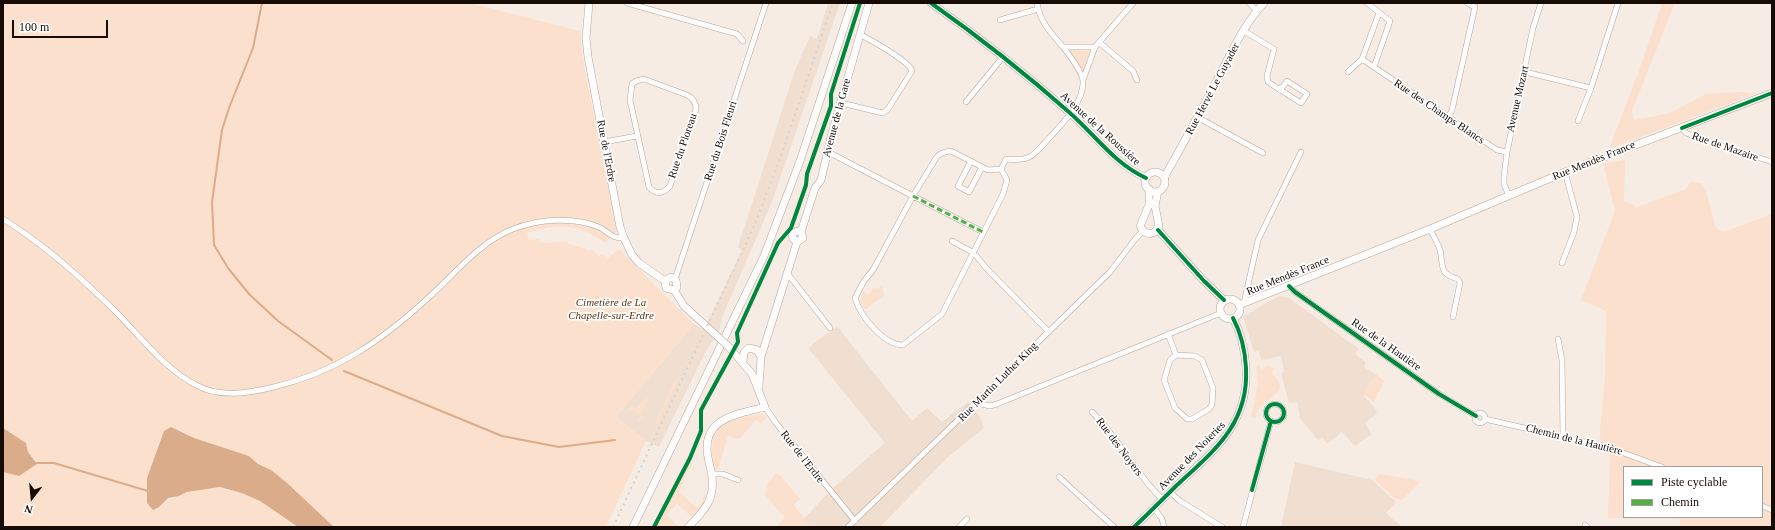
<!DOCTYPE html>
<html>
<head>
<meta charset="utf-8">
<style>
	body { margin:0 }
	#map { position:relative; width:1775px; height:530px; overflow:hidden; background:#f7ece4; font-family:"Times New Roman",serif }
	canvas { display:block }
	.frame { position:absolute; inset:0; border:4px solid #170c05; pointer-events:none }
	.legend { position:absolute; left:1623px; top:466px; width:140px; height:52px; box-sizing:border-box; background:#fff; border:1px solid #a29e9b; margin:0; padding:5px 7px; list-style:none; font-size:12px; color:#170c05 }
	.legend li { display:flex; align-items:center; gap:8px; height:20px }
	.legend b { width:20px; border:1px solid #a29e9b }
	.north { position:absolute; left:12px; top:478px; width:40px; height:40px; -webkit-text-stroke:3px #fff; paint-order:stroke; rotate:196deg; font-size:11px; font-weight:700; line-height:16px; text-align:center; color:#170c05 }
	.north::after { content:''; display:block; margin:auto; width:14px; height:18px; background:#170c05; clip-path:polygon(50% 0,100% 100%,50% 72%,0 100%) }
	.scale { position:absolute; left:12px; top:20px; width:96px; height:18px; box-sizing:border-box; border:2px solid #170c05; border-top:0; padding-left:5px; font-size:12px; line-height:14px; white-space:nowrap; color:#170c05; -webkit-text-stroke:3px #fff; paint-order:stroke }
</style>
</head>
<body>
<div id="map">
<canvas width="1775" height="530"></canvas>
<div class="frame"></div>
<ul class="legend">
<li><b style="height:5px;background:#00873e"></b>Piste cyclable</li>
<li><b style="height:5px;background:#55b044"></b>Chemin</li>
</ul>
<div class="north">N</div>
<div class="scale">100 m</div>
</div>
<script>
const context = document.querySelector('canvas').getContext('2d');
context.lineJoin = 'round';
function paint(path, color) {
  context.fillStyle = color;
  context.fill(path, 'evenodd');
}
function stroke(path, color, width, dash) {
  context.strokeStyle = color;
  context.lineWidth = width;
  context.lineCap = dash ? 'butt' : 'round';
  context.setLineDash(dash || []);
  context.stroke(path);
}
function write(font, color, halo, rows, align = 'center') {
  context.font = font + ' "Times New Roman",serif';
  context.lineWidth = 3.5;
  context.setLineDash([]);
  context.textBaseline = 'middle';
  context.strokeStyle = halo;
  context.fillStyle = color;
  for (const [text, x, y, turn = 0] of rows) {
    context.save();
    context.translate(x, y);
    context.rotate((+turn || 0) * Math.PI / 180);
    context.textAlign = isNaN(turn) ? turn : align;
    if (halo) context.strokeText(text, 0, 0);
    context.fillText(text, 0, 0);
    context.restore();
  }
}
paint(new Path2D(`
	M828,3h12l-68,199 -49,113 -4,16 -13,20 -47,96 -13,-6 -30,-24 78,-93 9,5 6,-10 33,-69 -4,-3 57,-177 15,-34 7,3z
	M1279,296l10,2 70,51 -4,5 11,8 -2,5 13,8 -13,16 2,2 -2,3 10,11 3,6 -12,10 7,11 -17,12 -13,-14 -15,12 -5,-7 -4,3 -19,-23 1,-1 -3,-14 -8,1 -8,-30 3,-1 -3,-16 -20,4 -2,-9 -5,1 -11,-36z
	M837,326l75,95 15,-13 15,14 26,-20 12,15 4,11 -36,29 -68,70h-84l39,-41 50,-43 -77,-95z
	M1295,462l77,18 24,22 -10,11 16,14h-121z`), '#f0ded1');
paint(new Path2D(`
	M3,3h467l110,28 2,25 35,175 -12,12c-28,-21 -46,-19 -78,-10l2,7 10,-1 2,4 24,-1 25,9 2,-2 7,7 3,-2 5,5 12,-10 75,75 -78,93 30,24 -40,86h-272l-48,-45 -15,-12 -13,-5 -9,-9 -55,-18 -23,-11 -7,4 -17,47 12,29c11,-11 10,-6 21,-11 27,-13 54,-9 80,5 13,8 24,19 38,26h-295v-55l16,4 18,-12 -9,-12 -2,-9 -23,-15z
	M1662,3h13l-43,108 2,9 36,-7 36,-19 32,-2 19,1 -148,56 33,-87z
	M1070,50l20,1 -7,19z
	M1625,160l-1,41 13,6 49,-18 4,-7 11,1 5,8 10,37 7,4 49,-18v313h-92v-8l-72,-1 2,-67 -9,-3 -1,-17 5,-52 1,-68 -25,-11 34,-89 -12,-48zM1624,467h138v50h-138z
	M882,286l2,9 -19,15 -5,-9 3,-9 5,3 5,-7 3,1z
	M1259,365l3,5 5,-5 7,3 -2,6c22,16 -7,24 -14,36 -1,3 -2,6 -3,9l-4,-2 7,-33 -2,-18z
	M1377,375l7,6 -10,21 -10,-7 2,-2 -2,-2z
	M677,377l2,1 -23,48 -2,-1z
	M646,397l2,4 -7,13 4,5 -6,3 -2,-2 5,-2 -9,-8 -6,1 5,-6 2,5z
	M763,414l3,4 -5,6 -5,-4 -17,19 -11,-3 -10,34 -3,-1c-10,-46 9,-49 48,-55z
	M690,462l3,1 -6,9 -8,20 18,16 6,-8 -1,-1 5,-8 -4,14 -11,12 -15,-13 -10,11 12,12h-23z
	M776,473l4,2 20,24 -6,6 17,22h-30l-3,-3 7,-6 -20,-23 2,-10z
	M1380,474l41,7 -19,19 -8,-2 -19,-18z`), '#fbe0cd');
paint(new Path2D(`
	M171,427l23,11 55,18 9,8 13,6 15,12 48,45h-36l-38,-26 -18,-8 -22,-6 -33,5 -8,4 -11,2 -9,9 -6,3 -6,-7v-25l17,-47z
	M3,428l23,15 2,9 9,12 -18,12 -16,-4z`), '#daac8a');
stroke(new Path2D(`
	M262,3l-9,45 -24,60 -7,22 -10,72 2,43 14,23 21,26 29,27 54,39
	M344,371l158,65 57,11 56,-7
	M35,463h19l94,28`), '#daac8a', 2);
const street = new Path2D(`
	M627,3l110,31 6,7
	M1249,3l7,7
	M1367,3l23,18 -16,46
	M1379,13l-17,46 135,91 10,2
	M1000,20l38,-11
	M1244,31l30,18 -7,27 1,6 33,21 6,-9 -20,-13 -7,9
	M1100,43l33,28 4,9
	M1064,47h31l-12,33
	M1095,47l38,-44
	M1348,72l14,-13
	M1525,72l66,16 27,-85
	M644,79l43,16c6,3 9,7 9,14l-26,77c-7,8 -14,9 -21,1l-19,-87 2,-16 4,-3z
	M966,102l36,-44
	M841,103l42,10 5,-4 24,-38c-3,-10 -41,-31 -51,-36
	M1197,117l66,36
	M1448,118l4,-8 23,-103 -8,-4
	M1578,121l13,-33
	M1682,128l4,5 10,4 76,25
	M604,142l33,-6
	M828,152l85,44 -40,74 -9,11 -9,17c5,18 29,47 48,47l39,-31 61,-120 4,-14 -6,-11
	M971,161l-13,25 11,6 13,-25
	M1001,169l5,-10c27,3 28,-5 46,-24 12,-13 32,-34 31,-54 0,-8 -15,-28 -20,-34 -12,-14 -23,-25 -26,-44
	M1509,196l-5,-12v-7l3,-25 26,-124 8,-25
	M3,219c42,26 77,58 112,92 26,26 49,58 83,75 23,12 51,7 76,1 62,-15 106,-45 153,-88 28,-25 51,-56 86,-70 26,-10 62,-13 88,-1 8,5 12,11 23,10
	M1430,229c3,7 8,14 10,21 4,17 -2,23 18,29l2,4 -7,34
	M983,232l-70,-36 23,-38c4,-5 8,-6 15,-7l37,19 13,-1
	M952,241l22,12 12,15 63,64
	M1562,263l12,-31 3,-15 -12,-45
	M788,274l42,54
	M675,279l91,-276
	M1289,286l6,6 144,102 37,22
	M1244,303l14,-63 43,-88
	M1168,334l8,21
	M1558,339l4,21 1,76
	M1176,355l19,1 7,4 11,28 -1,17 -3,4 -17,10h-5l-12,-11 -11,-28 6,-20z
	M977,403l13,3 7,-2 224,-91
	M1266 413a9 9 0 1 1 18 0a9 9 0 1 1-18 0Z
	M765,407l11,16 79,98
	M1092,412c27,26 43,62 71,88
	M1475 418a5 5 0 1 1 10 0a5 5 0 1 1-10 0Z
	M1485,419l122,28 55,20
	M712,474h11l15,6
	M1059,477l55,50
	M1170,492l10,9 42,26
	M1762,506l10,4
	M1154,508l8,11 2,8
	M1585,525l2,2
	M848,527l262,-255 26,-34 7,-7
	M959,527l8,-8
	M1243,527l28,-106`);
const secondary = new Path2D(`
	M589,3l-3,35 2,19 32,170 4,11 8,17 7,8 26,18
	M931,3c48,34 95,71 139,110 25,22 45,51 76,65
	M1145 182a10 10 0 1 1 20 0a10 10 0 1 1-20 0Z
	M1164,178c17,-31 34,-61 50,-92 15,-28 28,-60 50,-83
	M1149,189v16l-9,21 3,5 6,3 6,-2 4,-6 -4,-20 3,-15
	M1158,230l46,51 20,19
	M797,242l6,-4 -2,-6 14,-44 6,-8 11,-47 37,-130
	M797,242l-4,-3 -1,-5 5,-3 4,1
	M665,281l6,-4 5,3 1,7 -3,3
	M665,281l1,7 8,2
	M674,290l10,16 33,30
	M1220 309a10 10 0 1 1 20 0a10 10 0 1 1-20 0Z
	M1239,305l191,-76 135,-57 207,-79
	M743,361l1,-9 5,-4 8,2 4,7
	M759,386l2,-29 36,-115
	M633,527l131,-271 36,-95 52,-158
	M688,527c8,-8 17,-16 21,-26 6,-14 3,-26 0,-39 -11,-43 25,-47 56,-55l-13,-33 -24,-28
	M1134,527c14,-13 28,-27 42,-41 38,-35 73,-62 70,-118 -1,-18 -5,-35 -13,-50`);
stroke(street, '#b2a8a0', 6);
stroke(secondary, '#b2a8a0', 8);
stroke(street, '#fefcfb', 5);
stroke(secondary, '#fefcfb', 7);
stroke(new Path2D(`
	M613,527l142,-303 23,-60 55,-161`), '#d5d2d0', 2, [2, 4]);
const secondaryBridge = new Path2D(`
	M717,336l11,10`);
stroke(secondaryBridge, '#b2a8a0', 8, []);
stroke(secondaryBridge, '#fefcfb', 7);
stroke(new Path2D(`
	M913,196l70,36`), '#55b044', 3, [6, 3]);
stroke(new Path2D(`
	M931,3c48,34 95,71 139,110 25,22 45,51 76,65
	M1682,128l90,-35
	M1158,230l46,51 20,19
	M1289,286l6,6 144,102 37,22
	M1266 413a9 9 0 1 1 18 0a9 9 0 1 1-18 0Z
	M1252,490l19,-69
	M654,527l36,-69 11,-27v-21l37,-68 -1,-9 41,-90 13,-15 15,-43 1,-11 24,-68v-12l29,-91
	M1134,527c14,-13 28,-27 42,-41 38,-35 73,-62 70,-118 -1,-18 -5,-35 -13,-50`), '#00873e', 4);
write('11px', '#170c05', '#fff', [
	["Rue Hervé Le Guyader",1213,89,-62],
	["Avenue Mozart",1518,99,-77],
	["Rue des Champs Blancs",1439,112,34],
	["Avenue de la Gare",837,118,-75],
	["Avenue de la Roussière",1100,129,42],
	["Rue du Bois Fleuri",721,141,-72],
	["Rue du Ploreau",683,146,-71],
	["Rue de Mazaire",1725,147,19],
	["Rue de l'Erdre",606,151,79],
	["Rue Mendès France",1594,161,-22],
	["Rue Mendès France",1288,276,-22],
	["Rue de la Hautière",1386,345,35],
	["Rue Martin Luther King",998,382,-45],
	["Chemin de la Hautière",1574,440,14],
	["Rue des Noyers",1119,447,53],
	["Avenue des Noieries",1192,456,-46],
	["Rue de l'Erdre",802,457,52]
]);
write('italic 11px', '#5c3411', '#fff', [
	["Cimetière de La",611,303],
	["Chapelle-sur-Erdre",611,316]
]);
</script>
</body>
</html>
